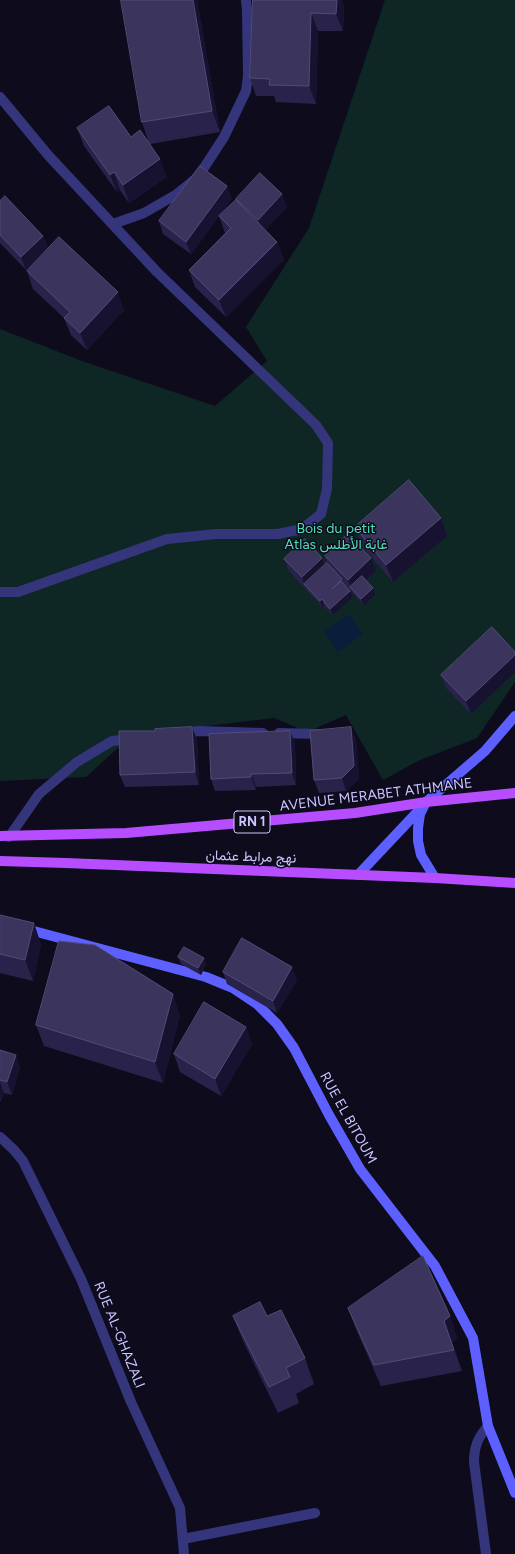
<!DOCTYPE html>
<html>
<head>
<meta charset="utf-8">
<style>
	body { margin:0 }
	canvas { display:block; background:#0d0b1c }
</style>
</head>
<body>
<canvas width="515" height="1554"></canvas>
<script>
const context = document.querySelector('canvas').getContext('2d');
context.lineJoin = 'round';
function paint(path, color) {
  context.fillStyle = color;
  context.fill(path, 'evenodd');
}
function stroke(path, color, width, dash) {
  context.strokeStyle = color;
  context.lineWidth = width;
  context.lineCap = dash ? 'butt' : 'round';
  context.setLineDash(dash || []);
  context.stroke(path);
}
function write(font, color, halo, rows, align = 'center') {
  context.font = font + ' Figtree,Vazirmatn,sans-serif';
  context.lineWidth = 3;
  context.setLineDash([]);
  context.textBaseline = 'middle';
  context.strokeStyle = halo;
  context.fillStyle = color;
  for (const [text, x, y, turn = 0] of rows) {
    context.save();
    context.translate(x, y);
    context.rotate((+turn || 0) * Math.PI / 180);
    context.textAlign = isNaN(turn) ? turn : align;
    if (halo) context.strokeText(text, 0, 0);
    context.fillText(text, 0, 0);
    context.restore();
  }
}
paint(new Path2D(`
	M385,0h130v682l-38,56 -57,22 -37,20 -37,-65 -39,17 -33,-14 -142,17 -46,42 -86,4v-452l82,32 133,45 52,-45 -21,-34 63,-99z`), '#0e2624');
paint(new Path2D(`
	M349,614l14,20 -25,18 -14,-20z`), '#0a1e3c');
stroke(new Path2D(`
	M0,97l48,58 109,117 159,153 12,18 -1,46 -6,25 -19,15 -24,5h-62l-49,5 -149,53h-18
	M113,224l31,-11 33,-19 21,-17 26,-40 22,-46 2,-15 -1,-66 -1,-10
	M181,733l18,-2 64,2
	M279,733l40,1
	M9,837l30,-43 38,-32 35,-21 19,-2`), '#35357c', 10);
stroke(new Path2D(`
	M0,1137l14,13 9,11 58,118 50,123 49,106 4,46
	M183,1539l132,-26
	M486,1554l-12,-92c0,-15 4,-25 14,-36`), '#35357c', 10);
stroke(new Path2D(`
	M358,875l64,-68
	M435,878l-14,-23 -3,-14v-13l2,-14 6,-12 59,-51 30,-35
	M0,922l206,55 27,11 24,16 20,20 17,24 35,67 31,54 75,97 38,72 15,88 27,67`), '#5d60ff', 10);
stroke(new Path2D(`
	M0,836l126,-3 229,-20 71,-11 89,-9
	M0,861l66,2 369,15 80,5`), '#b64dff', 10);
paint(new Path2D(`
	M197,0l23,132 -70,12 17,33 -38,26 -9,-13 -3,2 -33,-46 -7,-18 54,9 18,7 -7,-22z
	M253,0h88l3,7 -1,24h-25l-2,73 -40,-2 -2,-6h-18l-6,-18z
	M232,199l-41,55 -28,-20 -4,-13z
	M236,199l51,8 -22,23 12,12 7,17 -58,58 -31,-30 -6,-17 36,-37 -6,-17 17,-16z
	M0,201l43,35 5,12 -22,22 -26,-27z
	M27,271l97,39 -37,40 -16,-15 -7,-17 -31,-29z
	M441,518l6,18 -54,46 -32,-37 -6,-18z
	M325,556l51,15 -10,10 9,14 -11,11 -20,-23 9,14 -20,18 -9,-9 -2,1 -33,-36 -5,-12 38,-1 3,6 2,-1z
	M492,627l-21,87 -25,-26 -5,-13z
	M192,727l5,13 2,45 -74,2 -5,-12 35,-44z
	M290,731l5,13 1,41 -40,2v3l-41,1 -4,-12z
	M356,740l3,39 -13,12 -27,2 -5,-13z
	M0,915l41,29 -8,37 -33,-8z
	M178,957l26,1 2,6 -5,11 -20,-11z
	M223,972l74,8 -20,33 -50,-29z
	M180,1015l-17,68 -119,-37 -8,-21z
	M246,1027l6,17 -31,52 -41,-24 -6,-18z
	M0,1050l20,17 -8,28 -8,-2 -3,8 -1,-1z
	M348,1308l102,8 7,22 -5,5 10,28 -81,15 -25,-57z
	M233,1316h34l38,42 9,26 -18,10 3,9 -21,10 -35,-72z`), '#29234b');
paint(new Path2D(`
	M193,0h4l23,132 -8,-21z
	M337,0h4l3,7 -1,24 -7,-17z
	M311,13l7,18 -2,73 -7,-18z
	M160,159l7,18 -38,26 -6,-18z
	M114,172l6,18 -3,2 -7,-17z
	M227,186l5,13 -41,55 -5,-12z
	M282,194l5,13 -24,25 -5,-12z
	M43,236l5,12 -22,22 -5,-13z
	M277,242l7,17 -58,58 -7,-17z
	M118,292l6,18 -37,40 -7,-17z
	M441,518l6,18 -54,46 -7,-17z
	M322,558l5,13 -23,13 2,6 -4,-13z
	M371,558l5,13 -22,21 -3,-4 -3,-8z
	M373,588l2,7 -11,11 -3,-7z
	M350,591l3,6 -20,18 -3,-6z
	M322,599l2,7 -2,1 -2,-6z
	M515,655v17l-44,42 -5,-13z
	M192,727l5,13 2,45 -4,-13z
	M351,727l5,13 3,39 -13,12 -4,-13z
	M290,731l5,13 1,41 -4,-12z
	M251,774l5,13v3l-5,-13z
	M34,923l7,21 -8,37 -8,-21z
	M204,958l2,6 -5,11 -3,-7z
	M292,967l5,13 -20,33 -4,-12z
	M173,994l7,21 -17,68 -8,-21z
	M246,1027l6,17 -31,52 -6,-17z
	M16,1055l4,12 -8,28 -5,-13z
	M0,1082l4,11 -3,8 -1,-4z
	M450,1316l7,22 -5,5 10,28 -18,-50z`), '#171230');
const building = new Path2D(`
	M121,0h72l19,111 -70,11z
	M253,0h84l-1,14 -25,-1 -2,73 -40,-1 1,-6 -20,-1z
	M109,106l22,31 9,-7 20,29 -37,26 -9,-13 -4,3 -33,-47z
	M200,166l27,20 -41,56 -27,-21z
	M260,173l22,21 -24,26 -22,-21z
	M5,196l38,40 -22,21 -21,-22v-34z
	M236,200l41,42 -58,58 -30,-30 42,-42 -12,-12z
	M59,237l59,55 -38,41 -16,-15 6,-6 -43,-41z
	M409,480l32,38 -55,47 -31,-38z
	M348,534l23,24 -23,22 -23,-24z
	M305,539l17,19 -20,19 -18,-18z
	M327,563l15,16 -10,10 9,-8 9,10 -20,18 -8,-10 -2,2 -16,-17z
	M362,576l11,12 -12,11 -11,-12z
	M492,627l23,25v3l-49,46 -25,-26z
	M192,727l3,45 -75,3 -1,-44h36v-2z
	M351,727l3,39 -12,12 -28,2 -4,-49z
	M290,731l2,42 -41,1v3l-40,2 -2,-45z
	M0,915l34,8 -9,37 -25,-6z
	M242,938l50,29 -19,34 -50,-29z
	M59,941l36,4 78,49 -18,68 -119,-37z
	M184,947l20,11 -6,10 -20,-11z
	M204,1002l42,25 -31,52 -41,-25z
	M0,1050l16,5 -9,27 -7,-2z
	M423,1256l27,60 -6,5 10,29 -80,15 -26,-57z
	M260,1302l7,14 14,-6 24,48 -19,10 4,9 -21,10 -36,-71z`);
paint(building, '#3b355e');
stroke(building, '#514c77', 1);
for (const [x, y, w] of [
	[252,822,36]
]) {
  const box = new Path2D();
  box.roundRect(x - w / 2, y - 11, w, 22, 3);
  context.fillStyle = '#0d0b1c';
  context.fill(box);
  stroke(box, '#cbc6ff', 1);
}
write('bold 13px', '#cbc6ff', null, [
	["RN 1",252,822]
]);
write('14px', '#53dfb6', '#0d0b1c', [
	["Bois du petit",336,529],
	["Atlas غابة الأطلس",336,545]
]);
write('14px', '#cbc6ff', '#0d0b1c', [
	["AVENUE MERABET ATHMANE",376,795,-7],
	["نهج مرابط عثمان",251,857,2],
	["RUE EL BITOUM",348,1118,61],
	["RUE AL-GHAZALI",119,1335,68]
]);
</script>
</body>
</html>
